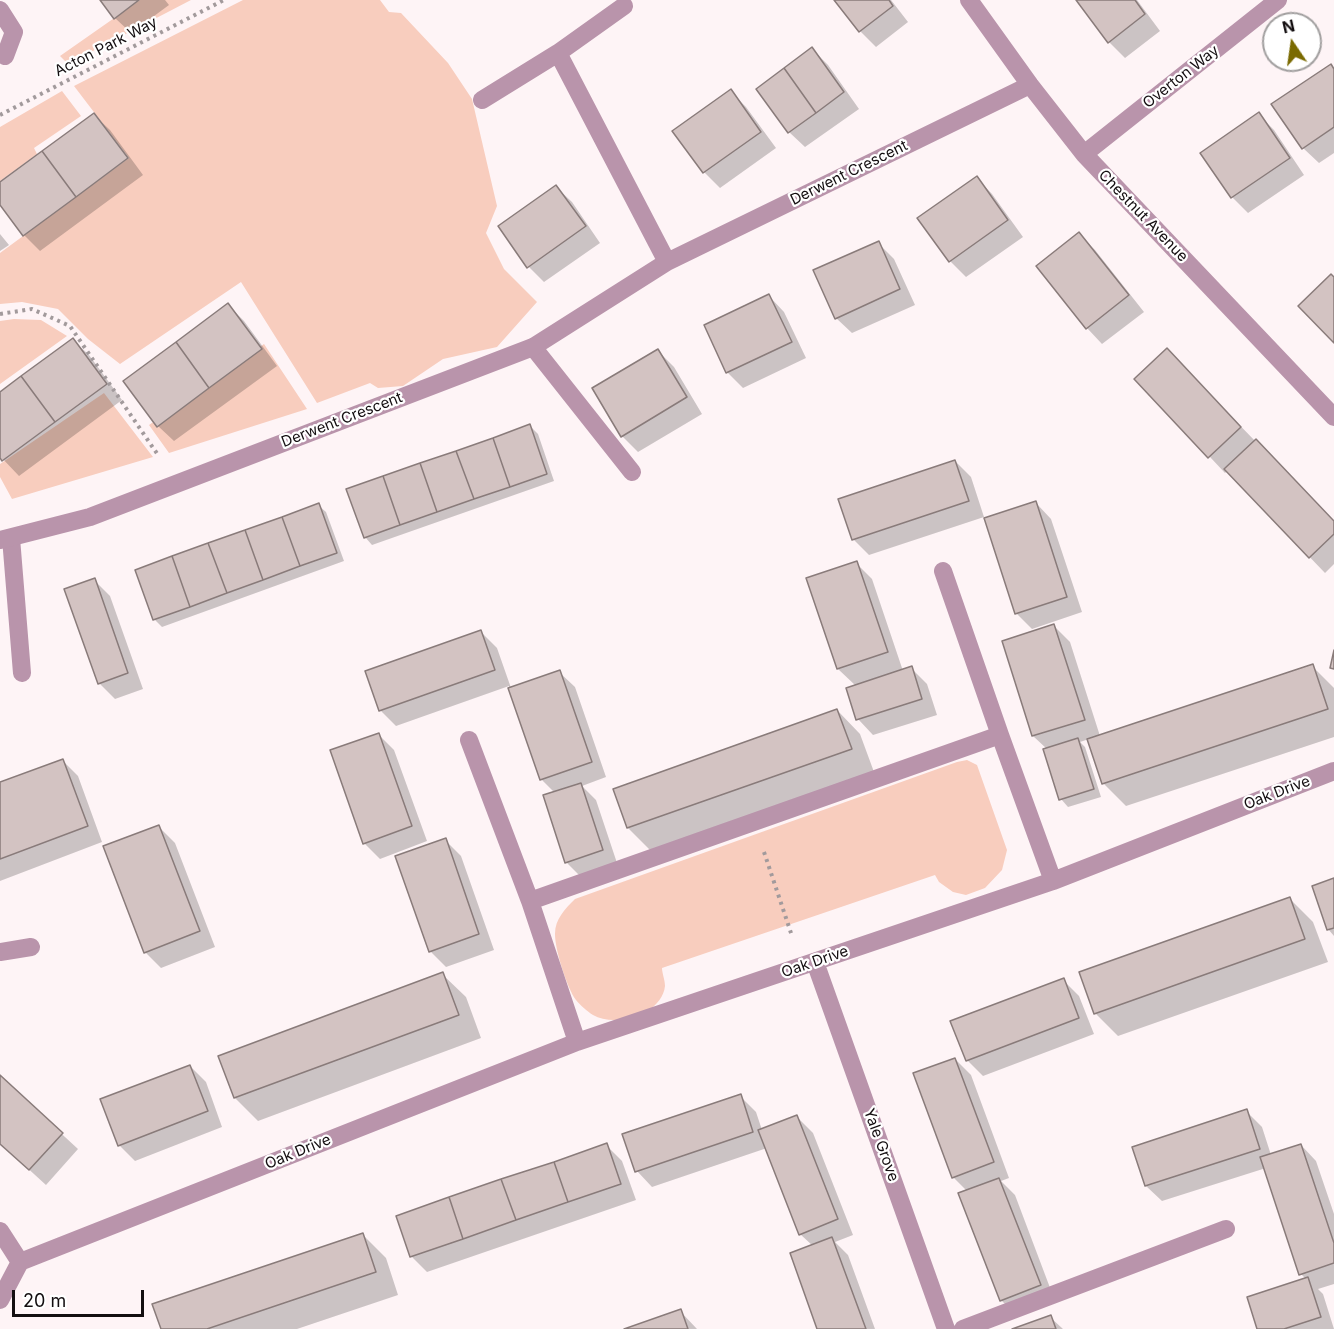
<!DOCTYPE html>
<html>
<head>
<meta charset="utf-8">
<style>
	body { margin:0 }
	#map { position:relative; width:1334px; height:1329px; overflow:hidden; background:#fef4f6; font-family:Inter,sans-serif }
	canvas { display:block }
	.north { position:absolute; left:1262px; top:12px; width:60px; height:60px; box-sizing:border-box; background:#fff; border:2px solid #a19f9f; border-radius:50%; rotate:347deg; font-size:16px; font-weight:700; line-height:24px; text-align:center; color:#130e10 }
	.north::after { content:''; display:block; margin:auto; width:21px; height:27px; background:#7a6a01; clip-path:polygon(50% 0,100% 100%,50% 72%,0 100%) }
	.scale { position:absolute; left:12px; top:1290px; width:132px; height:27px; box-sizing:border-box; border:3px solid #130e10; border-top:0; padding-left:8px; font-size:18px; line-height:21px; white-space:nowrap; color:#130e10; -webkit-text-stroke:4px #fff; paint-order:stroke }
</style>
</head>
<body>
<div id="map">
<canvas width="1334" height="1329"></canvas>
<div class="north">N</div>
<div class="scale">20 m</div>
</div>
<script>
const context = document.querySelector('canvas').getContext('2d');
context.lineJoin = 'round';
function paint(path, color) {
  context.fillStyle = color;
  context.fill(path, 'evenodd');
}
function stroke(path, color, width, dash) {
  context.strokeStyle = color;
  context.lineWidth = width;
  context.lineCap = dash ? 'butt' : 'round';
  context.setLineDash(dash || []);
  context.stroke(path);
}
function write(font, color, halo, rows, align = 'center') {
  context.font = font + ' Inter,sans-serif';
  context.lineWidth = 4.5;
  context.setLineDash([]);
  context.textBaseline = 'middle';
  context.strokeStyle = halo;
  context.fillStyle = color;
  for (const [text, x, y, turn = 0] of rows) {
    context.save();
    context.translate(x, y);
    context.rotate((+turn || 0) * Math.PI / 180);
    context.textAlign = isNaN(turn) ? turn : align;
    if (halo) context.strokeText(text, 0, 0);
    context.fillText(text, 0, 0);
    context.restore();
  }
}
paint(new Path2D(`
	M140,0h51l-123,64 -8,-8z
	M243,0h137l9,12 12,1 47,50 24,36 25,107 -11,27 18,36 33,33 -40,45 -54,12 -40,27 -25,2 -8,-5 -53,20 -76,-121 -121,82 -32,-25 -30,-30 -36,-7 -22,2v-51l129,-95 -55,-72z
	M62,91l19,25 -47,32 3,6 -37,27v-54z
	M14,319l27,1 26,16 -67,48v-63z
	M264,344l43,65 -138,44 -20,-28z
	M104,393l49,64 -141,42 -12,-22v-13z
	M967,760l10,5 30,85 -5,20 -17,18 -19,7 -13,-3 -14,-10 -4,-7 -273,93c0,5 3,12 3,18 -3,29 -50,42 -72,29 -5,-3 -13,-10 -17,-15 -9,-12 -21,-50 -21,-66 0,-15 10,-25 20,-35l382,-137z`), '#f8cdbe');
paint(new Path2D(`
	M102,0h63l4,5 -38,28 -16,-15z
	M836,0h55l17,22 -32,25 -16,-16z
	M1078,0h59l23,31 -35,27 -16,-16z
	M812,49l16,16 31,44 -54,38 -16,-15z
	M1334,70v83l-15,10 -16,-15z
	M730,91l16,16 30,41 -56,40 -16,-16 -30,-41z
	M1258,114l16,16 30,45 -56,38 -16,-16 -30,-44z
	M94,115l16,15 33,45 -103,76 -16,-16 -24,-33v-18z
	M977,178l15,16 31,43 -57,40 -16,-16z
	M556,187l16,15 28,41 -56,39 -15,-15z
	M0,234l9,11 -9,6z
	M1079,234l16,16 49,62 -42,32 -15,-16z
	M878,243l16,16 21,46 -63,28 -16,-15z
	M769,296l15,16 22,46 -63,30 -16,-16z
	M228,305l16,16 33,45 -103,75 -16,-15z
	M73,340l16,15 33,45 -103,76 -19,-20v-63z
	M658,351l16,16 28,47 -64,38 -16,-16z
	M1182,366l152,156v42l-9,9 -98,-102 -2,2 -15,-16 -74,-78z
	M530,426l8,8 16,47 -182,64 -7,-8z
	M955,461l16,16 13,40 -115,38 -16,-16z
	M1036,503l15,16 31,93 -50,17 -16,-16z
	M318,505l8,7 18,49 -182,66 -8,-8z
	M856,563l16,16 31,92 8,-3 16,16 10,31 -64,20 -15,-16 -2,-33 -18,-17z
	M94,580l16,16 33,93 -28,10 -16,-16z
	M1054,626l16,16 30,94 212,-70 22,22v49l-208,69 -23,-23 -14,-44 -9,3 5,5 16,50 -33,10 -7,-8 -14,-50 -14,-13z
	M481,632l16,16 14,40 48,-16 16,15 31,90 -24,9 14,14 22,66 -36,12 -16,-16 -11,-69 -14,-14 -32,-93 -113,40 -16,-16z
	M837,710l23,24 14,38 -223,79 -23,-23z
	M378,734l16,16 33,91 -47,18 -16,-16z
	M62,760l16,16 24,66 -102,39v-98z
	M159,827l16,16 40,104 -54,21 -16,-16z
	M445,840l16,16 33,94 -48,17 -16,-16z
	M1334,880v56l-6,-7z
	M1290,899l23,23 15,40 -210,74 -23,-23z
	M442,974l24,23 15,41 -223,83 -23,-23 -15,-41z
	M1063,980l16,16 15,38 -111,42 -16,-16z
	M955,1059l16,16 38,103 -8,3 14,14 40,106 -38,15 -16,-16 -34,-109 -14,-14z
	M190,1066l16,16 16,45 -87,34 -16,-16z
	M0,1077l78,72 -32,36 -46,-42z
	M740,1096l16,16 6,18 35,-13 16,16 40,102 -18,7 13,13 27,74h-56l-6,-83 -13,-12 -33,-86 -115,39 -15,-16z
	M1246,1111l16,16 9,28 30,-10 15,16 18,53v70l-16,5 5,5 11,35h-75l47,-50 -5,-5 -35,-106 -104,33 -16,-15 -12,-38z
	M606,1145l16,16 14,39 -209,72 -16,-16z
	M363,1235l23,23 12,37 -101,34h-134z
	M680,1311l17,18h-67z
	M1050,1317l13,12h-47z`), '#0003');
const building = new Path2D(`
	M100,0h39l-25,19z
	M834,0h55l4,6 -34,26z
	M1076,0h59l10,14 -37,29z
	M812,47l32,45 -28,21 -32,-45z
	M1331,64l3,5v58l-32,22 -31,-45z
	M784,68l32,45 -28,20 -32,-44z
	M731,89l30,43 -58,41 -31,-42z
	M1259,112l31,46 -59,40 -31,-45z
	M94,113l34,45 -52,39 -34,-46z
	M42,151l34,46 -53,39 -23,-31v-23z
	M977,176l31,44 -59,42 -32,-44z
	M556,185l30,41 -59,42 -29,-42z
	M1079,232l50,63 -43,34 -50,-63z
	M879,241l21,48 -65,30 -22,-49z
	M1331,274l3,3v66l-36,-37z
	M769,294l23,48 -66,31 -22,-48z
	M228,303l34,46 -53,39 -33,-46z
	M73,338l34,46 -52,38 -34,-46z
	M176,342l33,46 -52,39 -34,-46z
	M1167,348l74,79 -33,31 -74,-79z
	M658,349l29,48 -66,40 -29,-49z
	M21,376l34,46 -53,39 -2,-3v-66z
	M530,424l17,50 -37,13 -17,-49z
	M493,438l17,49 -36,12 -18,-48z
	M1256,439l78,82v13l-25,24 -85,-89z
	M456,451l18,48 -37,13 -17,-49z
	M955,460l14,41 -117,39 -14,-41z
	M420,463l17,49 -37,13 -17,-49z
	M383,476l17,49 -36,13 -18,-49z
	M1036,501l31,96 -52,17 -31,-96z
	M319,503l18,50 -37,13 -18,-49z
	M282,517l18,49 -37,14 -18,-50z
	M245,530l18,50 -36,13 -19,-50z
	M208,543l19,50 -37,14 -18,-51z
	M172,556l18,51 -37,13 -18,-50z
	M857,561l31,91 -51,17 -31,-91z
	M95,578l33,95 -30,11 -34,-95z
	M1054,624l31,96 -53,16 -30,-95z
	M481,630l14,40 -116,41 -14,-40z
	M1334,650v19l-4,-1z
	M1313,664l15,45 -226,75 -15,-45z
	M912,666l10,33 -66,21 -10,-32z
	M560,670l32,92 -52,18 -32,-92z
	M837,709l15,40 -225,79 -14,-39z
	M379,733l33,93 -49,18 -33,-94z
	M1078,738l16,51 -35,11 -16,-51z
	M63,759l25,67 -88,33v-77z
	M581,783l22,67 -38,13 -22,-68z
	M159,825l41,106 -56,22 -41,-107z
	M446,838l33,96 -50,18 -34,-96z
	M1334,878v50l-7,2 -15,-44z
	M1290,897l15,42 -211,75 -15,-42z
	M443,972l16,43 -225,83 -16,-42z
	M1064,978l15,40 -113,43 -16,-40z
	M955,1058l39,104 -42,16 -39,-105z
	M190,1065l18,46 -90,35 -18,-47z
	M0,1075l63,58 -34,37 -29,-26z
	M741,1094l12,38 -118,40 -13,-38z
	M1247,1109l13,40 -115,37 -13,-39z
	M797,1115l41,104 -39,16 -41,-105z
	M607,1143l14,41 -53,18 -14,-40z
	M1301,1144l33,99v20l-35,12 -39,-118z
	M554,1162l14,40 -52,18 -15,-41z
	M999,1178l42,107 -41,16 -42,-108z
	M501,1179l15,41 -53,19 -14,-42z
	M449,1197l14,42 -53,18 -14,-41z
	M363,1233l13,39 -169,57h-46l-9,-25z
	M832,1237l34,92h-49l-27,-76z
	M1308,1277l13,40 -37,12h-27l-10,-32z
	M681,1309l7,20h-64z
	M1051,1315l5,14h-44z`);
paint(building, '#d3c3c2');
stroke(building, '#897b7a', 1.5);
stroke(new Path2D(`
	M0,115l224,-115
	M0,314l32,-5 38,17 88,129
	M764,852l28,84`), '#a29a9c', 4, [3, 4.5]);
stroke(new Path2D(`
	M0,10l14,22 -9,24
	M533,347l99,125
	M11,538l11,135`), '#b994ab', 18);
stroke(new Path2D(`
	M969,0l61,85 54,69 250,263
	M558,53l109,209
	M482,100l76,-47 66,-47
	M1084,154l194,-154
	M0,540l90,-23 443,-170 134,-85 363,-177
	M943,571l57,164 53,146
	M469,740l61,161 47,141
	M530,901l470,-166
	M0,952l31,-5
	M815,962l131,367
	M0,1231l20,31
	M20,1262l557,-220 476,-161 281,-110
	M0,1300l20,-38
	M963,1329l263,-100`), '#b994ab', 18);
write('15px', '#130e10', '#fff', [
	["Acton Park Way",106,47,-27],
	["Overton Way",1181,77,-38],
	["Derwent Crescent",849,173,-26],
	["Chestnut Avenue",1143,216,46],
	["Derwent Crescent",342,420,-21],
	["Oak Drive",1277,793,-21],
	["Oak Drive",815,962,-19],
	["Yale Grove",881,1145,70],
	["Oak Drive",298,1152,-22]
]);
</script>
</body>
</html>
